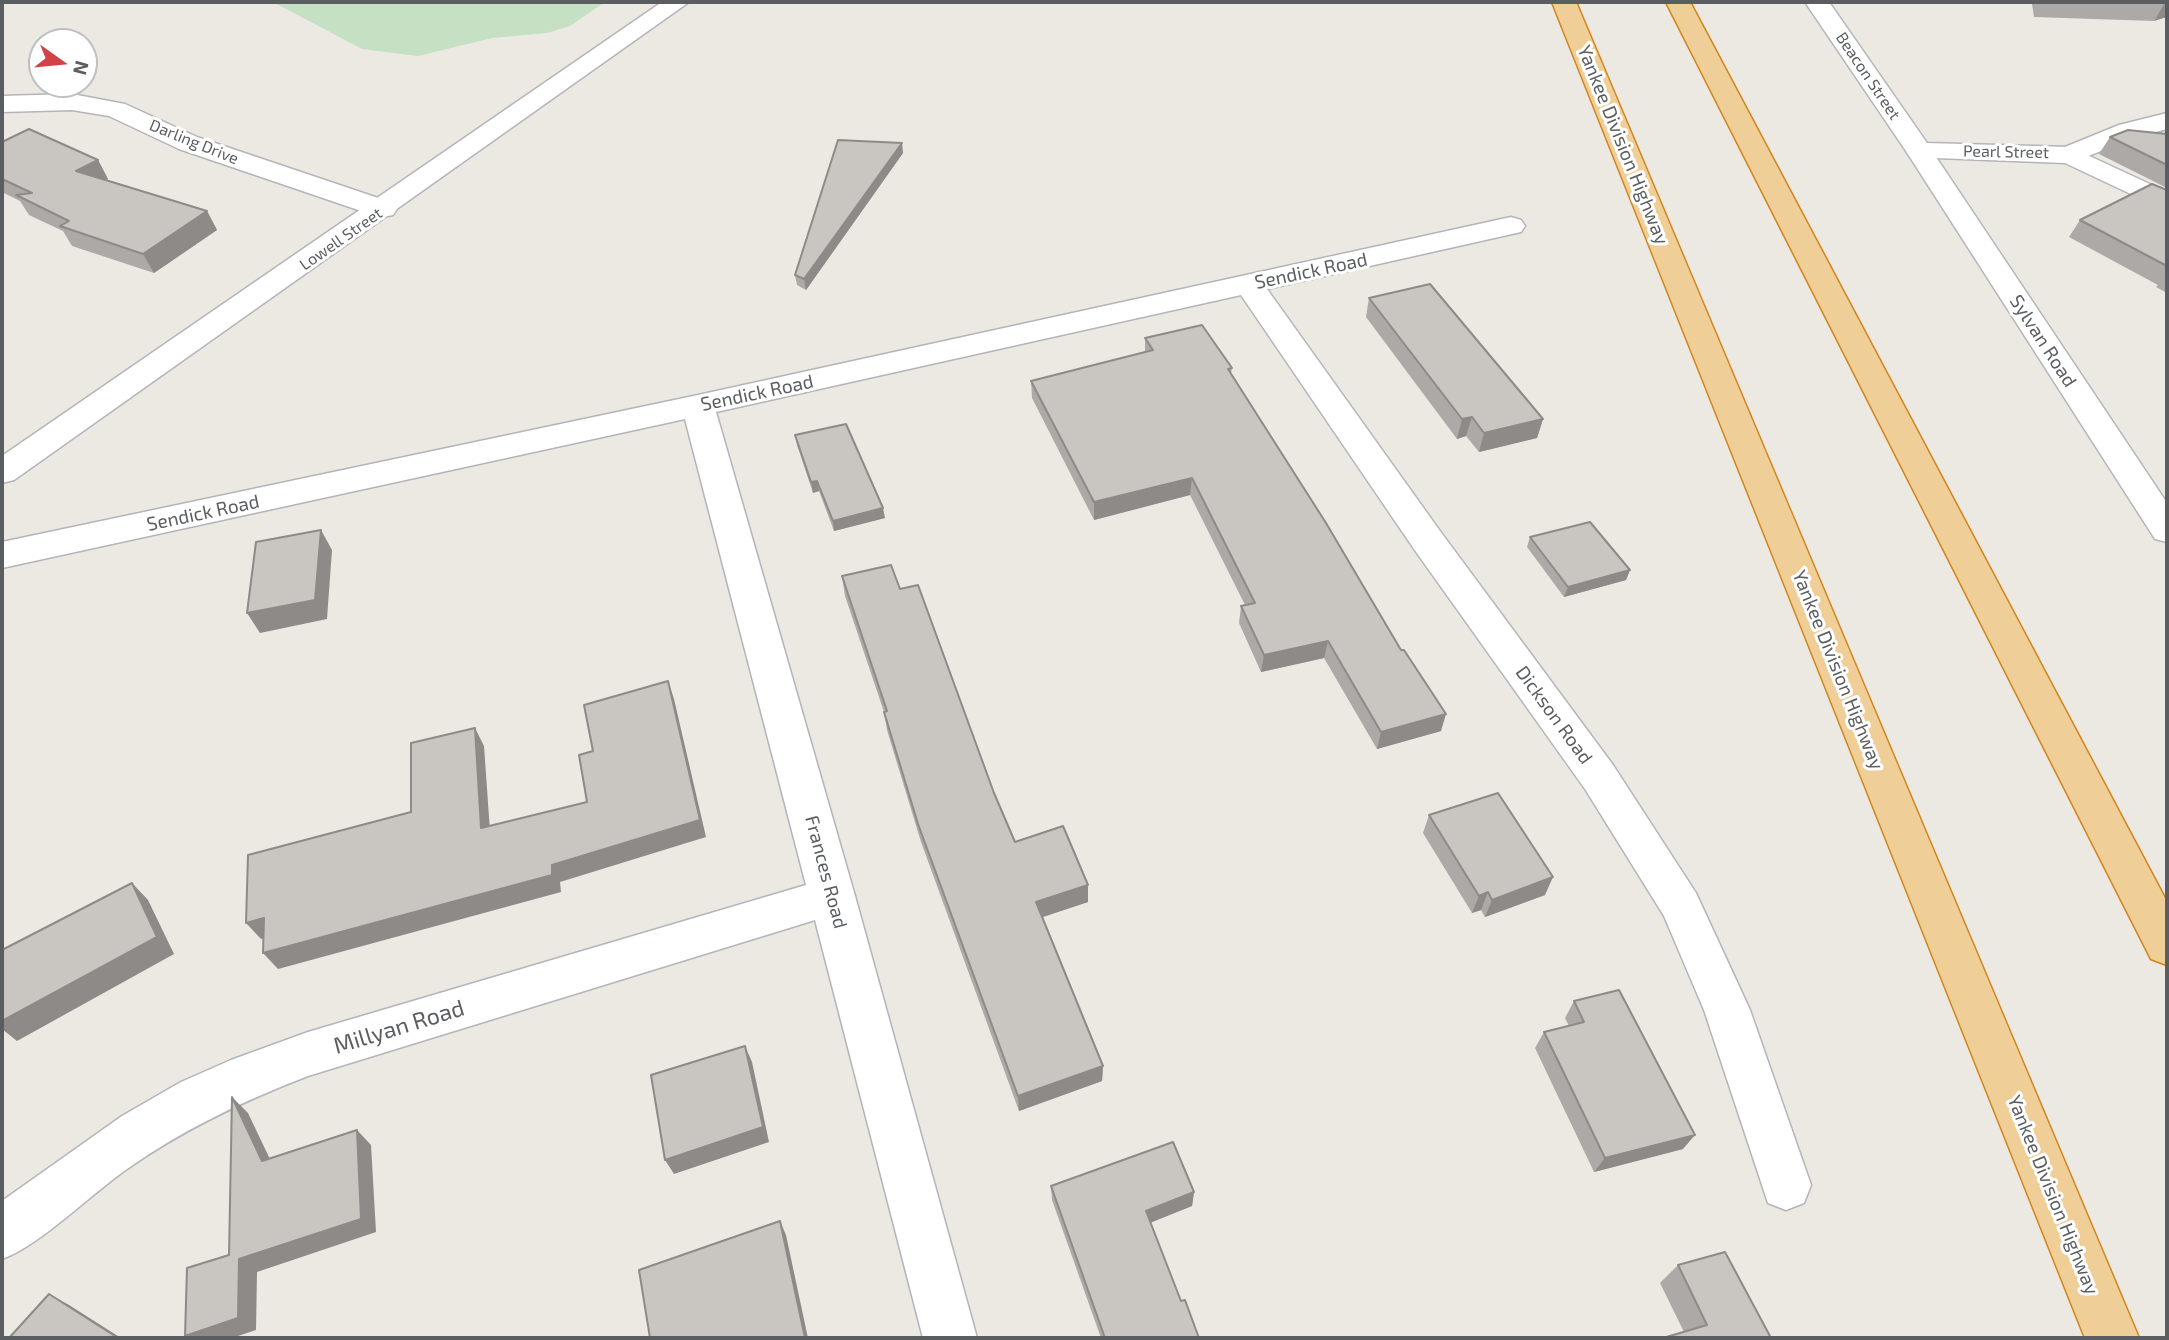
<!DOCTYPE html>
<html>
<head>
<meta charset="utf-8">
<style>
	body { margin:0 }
	#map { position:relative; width:2169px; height:1340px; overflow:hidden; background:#ece9e3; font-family:"Exo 2",sans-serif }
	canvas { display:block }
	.frame { position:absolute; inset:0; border:4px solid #5b5e61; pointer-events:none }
	.north { position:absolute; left:28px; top:28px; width:70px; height:70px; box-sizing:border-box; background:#fff; border:2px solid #bdbfc0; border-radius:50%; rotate:105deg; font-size:19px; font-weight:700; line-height:28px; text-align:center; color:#5b5e61 }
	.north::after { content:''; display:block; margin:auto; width:24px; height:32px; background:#d24247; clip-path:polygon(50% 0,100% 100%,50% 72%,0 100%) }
</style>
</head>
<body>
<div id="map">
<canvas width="2169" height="1340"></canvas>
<div class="frame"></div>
<div class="north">N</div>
</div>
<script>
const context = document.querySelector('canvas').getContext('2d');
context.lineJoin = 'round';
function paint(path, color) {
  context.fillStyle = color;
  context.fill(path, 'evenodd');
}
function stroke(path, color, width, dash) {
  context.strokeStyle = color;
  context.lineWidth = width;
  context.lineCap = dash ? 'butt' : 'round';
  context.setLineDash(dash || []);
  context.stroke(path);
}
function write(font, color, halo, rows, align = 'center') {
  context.font = font + ' "Exo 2",sans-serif';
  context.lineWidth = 6;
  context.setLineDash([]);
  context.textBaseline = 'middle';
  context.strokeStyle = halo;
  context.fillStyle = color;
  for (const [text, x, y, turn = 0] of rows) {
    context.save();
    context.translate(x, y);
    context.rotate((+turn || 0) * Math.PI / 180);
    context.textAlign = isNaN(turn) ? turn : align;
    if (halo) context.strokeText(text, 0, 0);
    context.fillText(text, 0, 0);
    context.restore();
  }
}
paint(new Path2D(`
	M273,2h332l-35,24 -23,7 -55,5 -74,18 -56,-7z`), '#c5e0c2');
const minor = new Path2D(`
	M72,94l53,10 72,33 196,66 4,6 -4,6 -10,2 -10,-2 -194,-66 -70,-33 -37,-6 -70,2v-16z
	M2167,113v16l-30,8 -67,26 -10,-2 -3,-6 3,-6 59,-24z
	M1919,143l9,2 4,6 235,352v39l-12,-3 -249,-388 4,-6z
	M1511,217l10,3 4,6 -4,6 -254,57 173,242 173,234 83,128 54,117 61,175 -7,18 -18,7 -18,-7 -64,-193 -40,-94 -79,-127 -171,-240 -173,-254 -525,117 139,484 122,442h-54l-108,-418 -507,156c-65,25 -124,53 -181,93 -36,25 -88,77 -125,90v-58l120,-85 59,-34 50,-22 77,-28 498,-147 -121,-466 -683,149v-26l696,-147z`);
const tertiary = new Path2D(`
	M662,2h27l-675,478 -12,3v-27z
	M1805,2h24l98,141 143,4 97,45v19l-102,-48 -155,-6z`);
const motorway = new Path2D(`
	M1552,2h24l563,1336h-54z
	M1666,2h24l477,900v63l-16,-6z`);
stroke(minor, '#b3b5b8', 3);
stroke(tertiary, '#b3b5b8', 3);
stroke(motorway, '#d2851d', 3);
paint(minor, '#fff');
paint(tertiary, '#fff');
paint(motorway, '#efcf97');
paint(new Path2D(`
	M2033,2h134l-13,19 -120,-4 -2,-13z
	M2167,134v54l-68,-34 11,-17z
	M2,142l96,18 10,19 -2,1 101,31 10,19 -63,43 -82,-27 -9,-15 -34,-16 -9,-14 -18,-9z
	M903,153l-97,137 -9,-5 -2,-10z
	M2167,190v103l-11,-6 2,-2 -89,-48 11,-17z
	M1369,298l174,121 -6,19 -58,14 -13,-16 -9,3 -91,-122z
	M1145,338l87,30 -1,5 210,358 -64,18 -53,-91 -63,14 -22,-49 2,-17 4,-1 -55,-110 -96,25 -62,-122 -1,-17 114,-29z
	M795,435l90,83 -51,13 -15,-40 -6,2 -16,-48z
	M1530,537l100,33 -4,10 -62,17 -37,-50z
	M842,576l58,13 94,204 21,49 73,60 -46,15 61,149 -1,15 -83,30 -98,-269 -34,-112 -3,-18 -39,-116z
	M1429,815l116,80 -60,22 -4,-7 -9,3 -49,-80z
	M1574,1001l109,148 -89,23 -59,-124 9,-16 25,-6 -4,-8z
	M1051,1186l143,6 -2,14 -42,16 31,79 18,37h-98l-49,-138z
	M1678,1265l93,73 -87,-6 -24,-49z`), '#ada9a6');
paint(new Path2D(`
	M2167,2v15l-13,4 11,-18z
	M902,143l1,10 -97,137 -2,-11z
	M98,160l10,19 -21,11 -11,-19z
	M207,211l10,19 -63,43 -11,-19z
	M1472,417l-6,19 -9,3 5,-20z
	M1543,419l-6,19 -58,14 5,-19z
	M1192,478l-2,17 -96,25v-18z
	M817,481l2,10 -6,2 -2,-11z
	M883,508l2,10 -51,13 -1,-10z
	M321,530l11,20 -5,69 -67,14 -13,-20z
	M1630,570l-4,10 -62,17 4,-10z
	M1328,641l-4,17 -63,14 3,-17z
	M668,681l6,18 32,138 -146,45 1,10 -283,77 -15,-16 289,-88z
	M1446,714l-5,17 -64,18 4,-17z
	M475,728l9,18 7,99 -10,-17z
	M1553,877l-8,18 -60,22 7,-17z
	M132,883l16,17 26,54 -157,87 -15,-12v-8z
	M1088,885v17l-51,17 -1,-17z
	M1488,892l-7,18 -9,3 7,-17z
	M264,918l14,16 -17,5 -15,-16z
	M745,1046l7,16 17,80 -95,32 -9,-14z
	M1103,1066l-1,15 -83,30 -1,-15z
	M232,1097l16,16 30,63 -16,-15z
	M357,1130l14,15 5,87 -119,40 -1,58 -24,8h-43l-4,-2 54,-77z
	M1695,1135l-12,14 -89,23 11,-14z
	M1194,1192l-2,14 -47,19 1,-14z
	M780,1221l6,14 22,103h-3z
	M49,1294l20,11 52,33h-3z`), '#8d8a87');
const building = new Path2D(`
	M29,129l69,31 -22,11 131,40 -64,43 -83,-28 9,-5 -53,-26 16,-2 -30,-14v-37z
	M2128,130l39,4v31l-57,-28z
	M838,140l64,3 -98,136 -9,-4z
	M2152,184l15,6v76l-87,-46z
	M1430,284l113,135 -59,14 -12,-16 -10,2 -93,-121z
	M1202,325l30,43 -4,1 98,154 75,127h3l42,64 -65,18 -53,-91 -64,14 -23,-49 14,-3 -63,-125 -98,24 -63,-121 122,-31 -8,-12z
	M846,424l37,84 -50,13 -16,-40 -6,1 -16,-47z
	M1590,522l40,48 -62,17 -38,-50z
	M321,530l-6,70 -68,13 9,-71z
	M891,565l9,24 18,-4 76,208 21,49 48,-16 25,59 -52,17 67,164 -85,30 -100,-272 -34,-112 3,-1 -45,-135z
	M668,681l32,139 -148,45v10l-289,78 1,-35 -18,5 2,-68 163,-43v-69l64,-15 6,100 106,-26 -8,-47 14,-4 -9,-46z
	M1498,793l55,84 -61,23 -4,-8 -9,4 -50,-81z
	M132,883l25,54 -155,84v-71z
	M1619,990l76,145 -90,23 -61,-126 40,-10 -10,-21z
	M745,1046l18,81 -98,33 -14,-85z
	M232,1097l30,64 95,-31 4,89 -122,40 -1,59 -53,18 2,-68 42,-13z
	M1173,1142l21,50 -48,19 35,90 4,-1 14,38h-94l-54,-152z
	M780,1221l25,117h-155l-11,-68z
	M1725,1252l46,86h-108l44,-13 -29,-60z
	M49,1294l69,44h-109z`);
paint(building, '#c9c5c1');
stroke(building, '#8d8a87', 2);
write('16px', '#5b5e61', '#fff', [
	["Beacon Street",1868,76,56],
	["Darling Drive",194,142,22],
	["Pearl Street",2006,152,1],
	["Lowell Street",341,239,-35]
]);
write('19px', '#5b5e61', '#fff', [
	["Yankee Division Highway",1623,145,68],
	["Sendick Road",1311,271,-12],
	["Sylvan Road",2043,341,57],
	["Sendick Road",757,393,-12],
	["Sendick Road",203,513,-12],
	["Yankee Division Highway",1838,670,68],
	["Dickson Road",1554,715,54],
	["Frances Road",826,872,75],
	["Yankee Division Highway",2053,1195,68]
]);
write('23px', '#5b5e61', '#fff', [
	["Millyan Road",399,1027,-17]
]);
</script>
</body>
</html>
